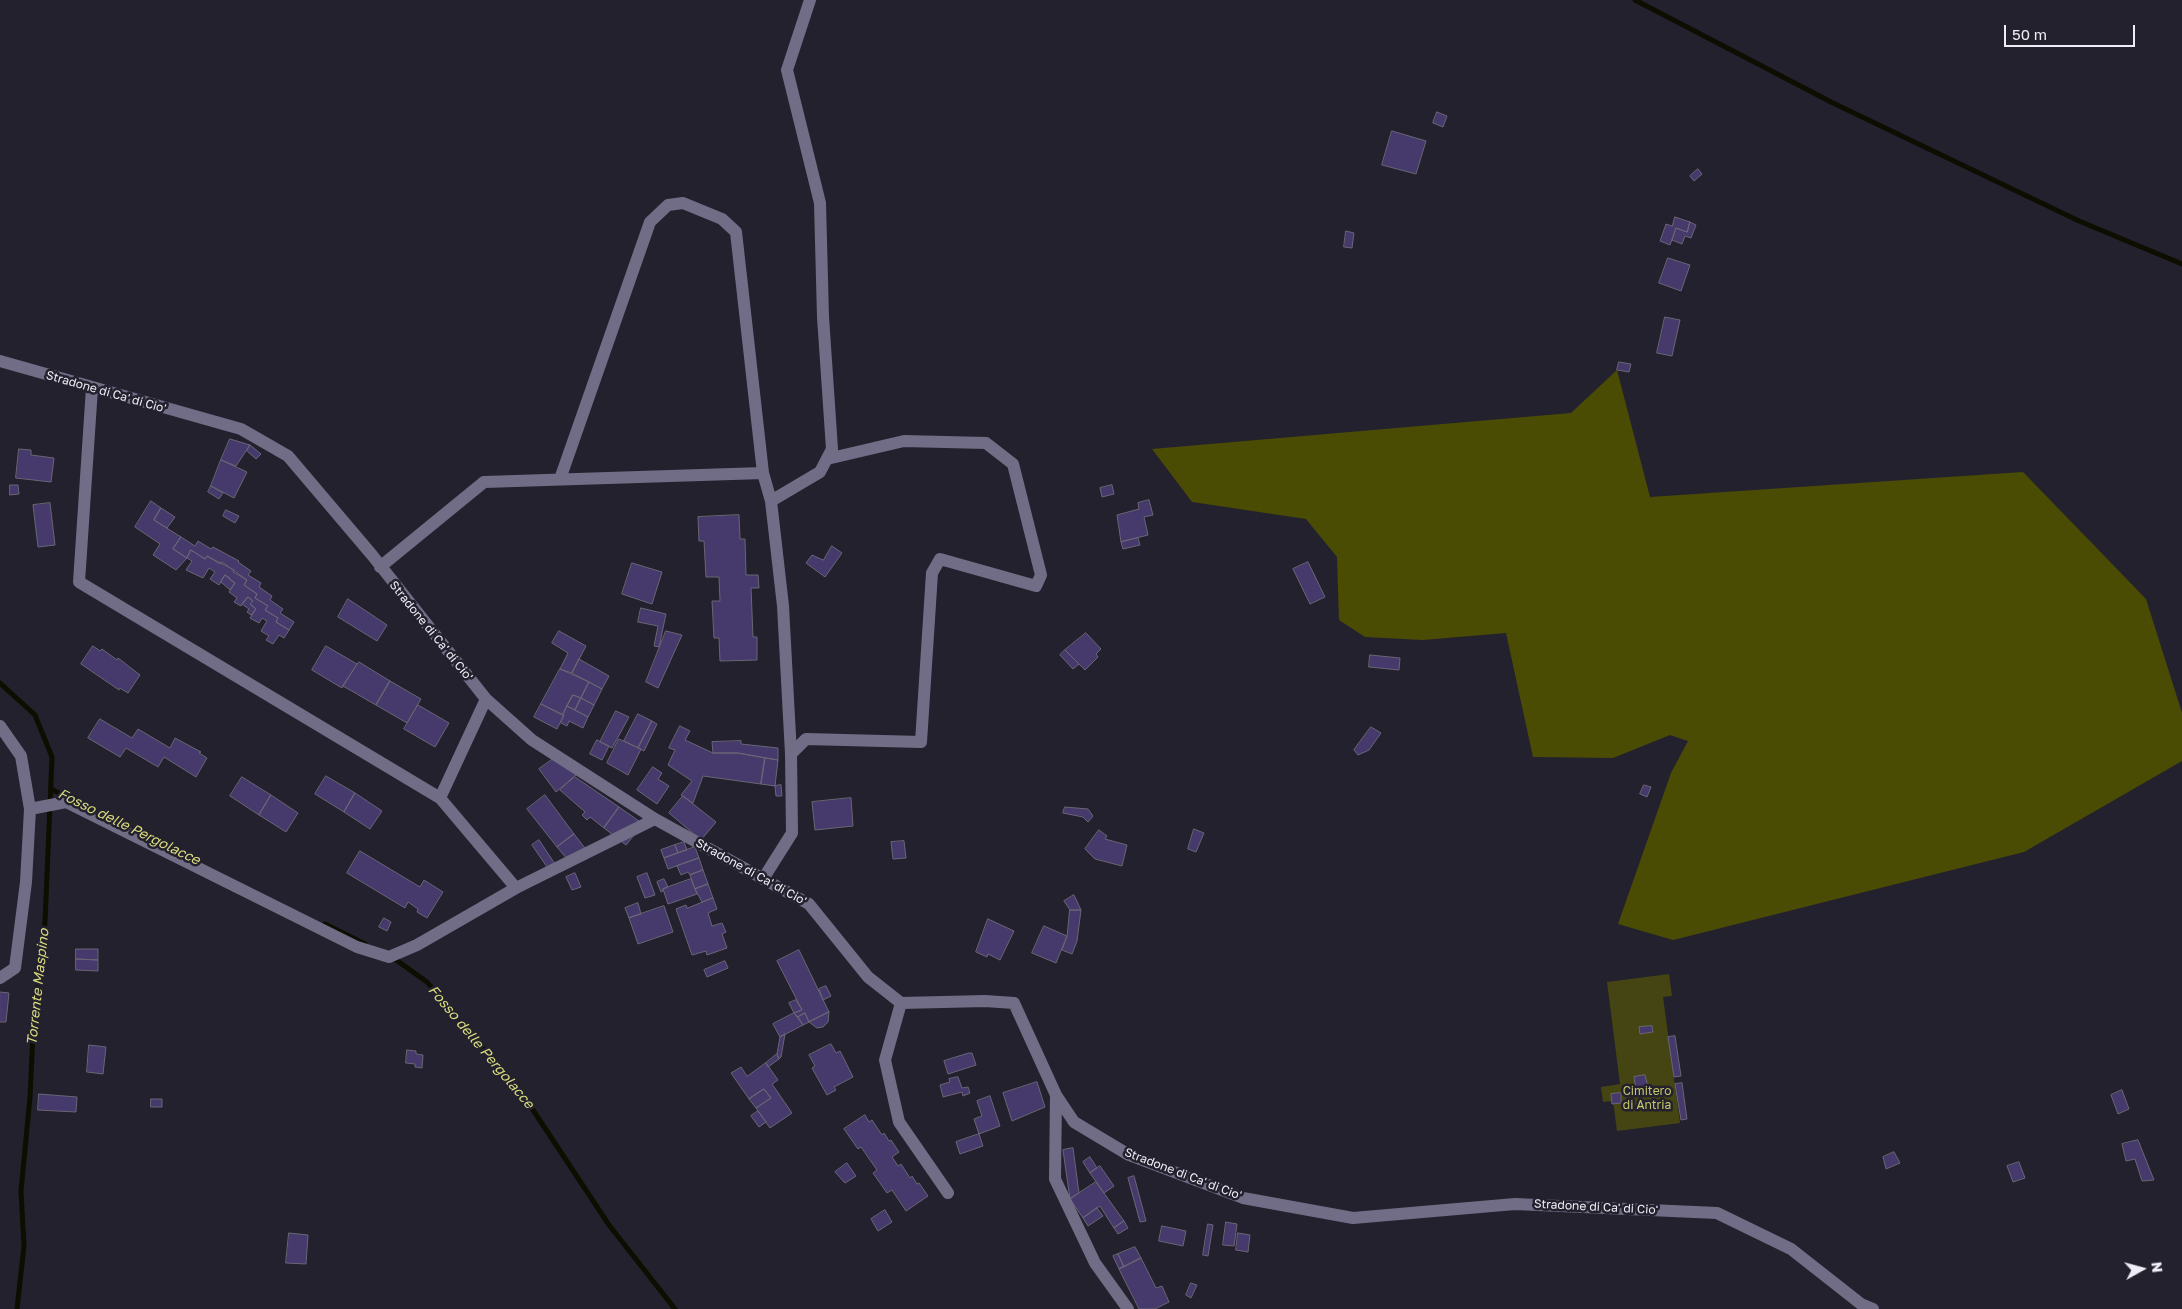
<!DOCTYPE html>
<html>
<head>
<meta charset="utf-8">
<style>
	body { margin:0 }
	#map { position:relative; width:2182px; height:1309px; overflow:hidden; background:#24212e; font-family:"Golos Text",sans-serif }
	canvas { display:block }
	.north { position:absolute; left:2117px; top:1244px; width:50px; height:50px; -webkit-text-stroke:4px #24212e; paint-order:stroke; rotate:83deg; font-size:14px; font-weight:700; line-height:20px; text-align:center; color:#efedf6 }
	.north::after { content:''; display:block; margin:auto; width:18px; height:22px; background:#efedf6; clip-path:polygon(50% 0,100% 100%,50% 72%,0 100%) }
	.scale { position:absolute; left:2004px; top:25px; width:131px; height:22px; box-sizing:border-box; border:2px solid #efedf6; border-top:0; padding-left:6px; font-size:15px; line-height:18px; white-space:nowrap; color:#efedf6; -webkit-text-stroke:4px #24212e; paint-order:stroke }
</style>
</head>
<body>
<div id="map">
<canvas width="2182" height="1309"></canvas>
<div class="north">N</div>
<div class="scale">50 m</div>
</div>
<script>
const context = document.querySelector('canvas').getContext('2d');
context.lineJoin = 'round';
function paint(path, color) {
  context.fillStyle = color;
  context.fill(path, 'evenodd');
}
function stroke(path, color, width, dash) {
  context.strokeStyle = color;
  context.lineWidth = width;
  context.lineCap = dash ? 'butt' : 'round';
  context.setLineDash(dash || []);
  context.stroke(path);
}
function write(font, color, halo, rows, align = 'center') {
  context.font = font + ' "Golos Text",sans-serif';
  context.lineWidth = 5;
  context.setLineDash([]);
  context.textBaseline = 'middle';
  context.strokeStyle = halo;
  context.fillStyle = color;
  for (const [text, x, y, turn = 0] of rows) {
    context.save();
    context.translate(x, y);
    context.rotate((+turn || 0) * Math.PI / 180);
    context.textAlign = isNaN(turn) ? turn : align;
    if (halo) context.strokeText(text, 0, 0);
    context.fillText(text, 0, 0);
    context.restore();
  }
}
paint(new Path2D(`
	M1669,974l3,22 -9,1 17,126 -63,8 -4,-30 -10,1 -2,-15 19,-3 -13,-102z`), '#444512');
paint(new Path2D(`
	M1617,370l33,127 373,-25 123,127 36,114v48l-158,91 -351,88 -55,-16 53,-151 17,-32 -18,-6 -57,23 -80,-1 -27,-124 -83,7 -58,-3 -26,-17 -2,-63 -31,-38 -114,-17 -40,-53 419,-36z`), '#4b4c04');
stroke(new Path2D(`
	M1635,0l198,103 246,118 103,43
	M0,683l35,32 17,42 -7,165 -12,111 -3,64 -9,94 3,55 -7,63
	M51,789l20,10
	M325,924l40,20
	M392,957l35,25 36,44 39,44 31,40 76,115 66,84`), '#0d0e00', 5);
const building = new Path2D(`
	M1437,112l10,4 -4,11 -10,-4z
	M1392,131l34,10 -10,33 -34,-9z
	M1698,169l4,5 -8,7 -4,-5z
	M1675,217l15,5 -3,10 -11,-4 -6,17 -10,-4 6,-17 6,2z
	M1690,222l6,3 -5,13 -6,-2 -3,8 -10,-4 4,-12 11,4z
	M1346,231l8,2 -2,15 -8,-1z
	M1668,258l22,7 -9,26 -22,-8z
	M1665,317l15,3 -8,36 -15,-3z
	M1619,362l12,2 -2,8 -12,-2z
	M230,439l20,6 -14,21 -15,-6z
	M250,445l11,9 -5,5 -9,-8z
	M19,449l12,1v5l23,3 -3,24 -35,-4z
	M221,460l26,12 -13,26 -23,-12z
	M10,485h8l1,9 -9,1z
	M1112,485l2,9 -12,3 -2,-9z
	M211,486l12,7 -4,6 -11,-7z
	M1149,500l4,15 -9,2 4,18 -27,7 -4,-27 22,-6 -1,-6z
	M151,501l10,7 -7,12 27,17 -8,12 14,9 -11,12 -23,-15 7,-11 -25,-17z
	M50,503l5,42 -17,2 -5,-42z
	M161,508l14,9 -8,11 -13,-8z
	M226,510l13,6 -4,7 -12,-7z
	M739,515l1,24h5l1,36h12l1,13h-8l2,49h4v23l-37,1 -1,-23h-5l-2,-37h8l-1,-24h-13l-2,-36h-5l-1,-24z
	M181,537l14,9 3,-5 13,8 2,-2 26,14 -1,1 13,9 -3,4 13,8 -2,4 13,9 -2,4 13,9 -3,4 14,9 -5,8 -13,-8 2,-4 -13,-8 3,-4 -13,-8 2,-4 -13,-9 3,-5 -14,-8 1,-2 -27,-14 -2,3 -14,-9 -4,8 -14,-9z
	M1138,538l2,7 -17,4 -2,-7z
	M832,546l10,7 -17,24 -19,-14 6,-8 11,5z
	M191,550l14,9 2,-3 13,8 2,-2 25,18 -3,5 13,9 -2,4 13,8 -3,4 13,8 -2,4 13,8 -5,8 -5,-3 -6,9 -7,-4 3,-4 -8,-5 6,-10 -5,-3 -3,5 -9,-5 6,-9 -6,-5 3,-3 -5,-4 -7,9 -7,-4 3,-4 -8,-6 6,-9 -6,-4 1,-1 -5,-3 -6,10 -9,-6 5,-7 -6,-4 -6,10 -17,-8 6,-9 -5,-3z
	M1308,562l17,35 -15,7 -17,-35z
	M632,563l30,9 -10,32 -30,-10z
	M225,575l10,8 -5,7 -9,-8z
	M248,597l5,4 -3,3 6,5 -5,6 -4,-3 2,-3 -7,-5z
	M348,599l39,26 -10,16 -39,-24z
	M641,608l25,6 -7,33 -5,-1 4,-20 -20,-4z
	M559,631l27,15 -14,27 -12,-4 8,-16 -16,-10z
	M666,631l16,4 -24,53 -12,-6z
	M1086,633l15,16 -5,5 2,3 -13,13 -20,-20z
	M93,646l7,5 2,-2 15,11 1,-2 22,17 -12,18 -8,-5 -1,2 -38,-26z
	M326,646l31,18 -15,24 -30,-18z
	M1065,650l14,14 -6,5 -13,-14z
	M1370,655l30,3 -1,12 -30,-3z
	M579,659l30,17 -7,13 -30,-16z
	M359,662l31,19 -14,24 -33,-19z
	M560,669l29,13 -8,16 -8,-3 -11,20 -21,-11z
	M390,681l31,18 -14,24 -31,-18z
	M589,682l13,7 -8,16 -13,-7z
	M573,695l8,3 -6,12 -8,-4z
	M581,698l13,7 -6,12 -13,-7z
	M541,704l23,11 -7,14 -23,-12z
	M418,705l31,18 -14,24 -31,-18z
	M567,706l21,11 -5,11 -14,-7 -2,5 -6,-3z
	M616,711l13,6 -17,31 -12,-6z
	M638,714l14,7 -14,27 -14,-7z
	M100,719l32,19 6,-9 32,19 5,-10 26,14 -2,1 8,5 -11,19 -32,-20 -6,10 -32,-19 -6,9 -32,-19z
	M652,721l5,3 -13,27 -6,-3z
	M680,726l10,5 -5,9 28,13h25l27,5 -4,26 -58,-8 -10,27 -12,-8 11,-14 -24,-16 7,-15 -6,-2z
	M1371,727l10,6 -12,17 -11,5 -4,-5z
	M619,739l22,10 -13,26 -21,-12z
	M597,740l12,6 -7,14 -12,-6z
	M741,741v3l37,4v12l-40,-7h-25l-1,-11z
	M765,758l13,2 -3,26 -14,-2z
	M553,759l24,15 -21,18 -17,-23z
	M653,767l9,6 -4,6 11,7 -12,18 -20,-14z
	M326,776l29,17 -11,19 -29,-18z
	M242,777l29,18 -12,20 -29,-19z
	M575,777l44,30 -15,21 -14,-11 -3,3 -5,-5 3,-3 -25,-22z
	M781,785l1,11h-6l-1,-10z
	M1644,785l7,2 -4,10 -7,-3z
	M355,793l27,18 -12,18 -26,-17z
	M271,795l27,18 -12,19 -27,-17z
	M545,795l29,39 -17,13 -30,-38z
	M683,796l33,26 -15,18 -32,-27z
	M851,798l2,28 -38,4 -3,-28z
	M619,807l24,17 -17,21 -22,-17z
	M1065,807l23,2 5,7 -5,6 -5,-5 -20,-4z
	M1194,829l10,4 -8,19 -8,-3z
	M1099,830l8,6 -2,3 22,6 -5,21 -27,-7 -10,-10z
	M574,834l14,18 -20,8 -11,-13z
	M539,840l18,27 -8,3 -17,-25z
	M904,841l2,17 -13,1 -2,-17z
	M684,842l3,8 -9,3 -3,-8z
	M675,845l3,8 -14,5 -3,-8z
	M695,847l4,11 -31,11 -4,-11z
	M360,851l60,36 4,-7 19,12 -16,26 -10,-6 1,-3 -10,-7 -3,6 -58,-35z
	M699,858l4,12 -13,5 -2,-3 -7,3 -4,-9z
	M703,870l5,14 -13,5 -5,-14z
	M575,873l6,14 -9,3 -6,-13z
	M647,873l8,22 -10,3 -8,-21z
	M664,879l4,8 -5,2v2l-2,1 -4,-10z
	M691,879l6,15 -29,10 -5,-15z
	M708,884l5,14 -11,4 -7,-13z
	M1074,895l7,15h-11l-6,-9z
	M713,898l4,11 -9,4 4,13 10,-3 4,9 -4,2 5,14 -20,7 -1,-4 -14,4 -16,-46 10,-4 1,3z
	M638,903l3,11 -12,4 -4,-10z
	M664,906l9,26 -35,12 -9,-26z
	M1070,910h11l-4,31 -5,13 -10,-4 5,-14z
	M384,918l7,4 -4,9 -8,-4z
	M988,919l26,12 -14,29 -12,-6 -1,3 -11,-5z
	M1044,926l23,10 -11,27 -24,-10z
	M76,949h22v11l-22,-1z
	M799,950l30,62 -20,10 -4,-9 -7,4 -4,-4 8,-3 -25,-49z
	M76,959l22,1v11l-22,-1z
	M725,961l3,7 -21,9 -3,-7z
	M826,986l5,10 -8,4 -4,-11z
	M0,992l9,1 -3,29h-6z
	M796,1000l6,10 -8,3 -5,-10z
	M829,1012l-1,10 -5,5 -6,1 -8,-6z
	M794,1013l9,12 -23,12 -7,-13z
	M805,1013l4,9 -6,3 -5,-8z
	M1652,1026l1,6 -13,2 -1,-7z
	M785,1034l-4,23 -2,2 -2,-5 3,-17z
	M1675,1036l6,40 -7,1 -6,-40z
	M831,1044l5,9 4,-2 13,26 -19,10 2,3 -9,5 -15,-27 3,-2 -6,-11z
	M89,1045l17,2 -3,27 -16,-2z
	M407,1050l9,1v3l7,1 -1,13 -7,-1v-3l-9,-1z
	M969,1053h3l4,12 -28,9 -4,-13z
	M777,1054l2,5 -11,8 -2,-4z
	M766,1063l12,17 -6,4 20,29 -22,15 -14,-20 15,-10 -7,-9 -15,10 -18,-26 10,-6 6,9z
	M1645,1075l3,12 -12,2 -2,-12z
	M958,1077l4,11 6,-1 2,6 -7,3 -1,-4 -19,5 -3,-12 10,-3 -1,-3z
	M1037,1082l8,25 -33,14 -9,-28z
	M1682,1083l5,36 -6,1 -6,-36z
	M764,1089l7,9 -15,10 -7,-9z
	M2122,1090l7,19 -11,5 -7,-19z
	M1621,1093v10l-9,1 -1,-10z
	M39,1094l38,3 -1,15 -38,-2z
	M990,1096l10,30 -21,8 -5,-15 8,-3 -5,-15z
	M151,1099h11v8h-11z
	M758,1111l8,11 -7,5 -8,-11z
	M865,1115l4,7 3,-2 10,15 2,-2 5,8 2,-1 8,12 -7,5 6,9 3,-2 9,14 2,-2 5,8 2,-1 9,13 -22,15 -14,-21 -5,3 -14,-20 4,-3 -16,-23 -3,2 -14,-20z
	M979,1134l4,12 -23,8 -4,-12z
	M2138,1140l16,40 -12,1 -7,-22 -9,2 -4,-17z
	M1073,1148l6,45 -9,6 -7,-49z
	M1894,1152l6,11 -14,6 -3,-12z
	M1090,1157l7,11 -7,5 -7,-11z
	M2019,1162l6,16 -12,4 -6,-16z
	M847,1163l9,13 -11,7 -10,-11z
	M1100,1166l14,20 -10,7 -14,-20z
	M1134,1176l12,45 -6,1 -12,-44z
	M1096,1182l28,39 -10,7 -14,-22 -17,12 -13,-19z
	M1097,1208l6,8 -15,10 -5,-8z
	M885,1210l7,12 -14,9 -7,-12z
	M1124,1221l4,7 -10,6 -4,-6z
	M1226,1222l11,2 -3,22 -11,-1z
	M1208,1224l5,1 -5,31 -5,-1z
	M1162,1226l24,5 -3,15 -24,-5z
	M289,1233l19,2 -2,29 -20,-1z
	M1238,1233l12,2 -2,17 -12,-2z
	M1135,1247l6,11 -17,9 -6,-13z
	M1118,1254l6,13 -5,2 -6,-13z
	M1141,1258l15,30 6,-2 7,16 -14,7h-16l-20,-40z
	M1191,1283l6,2 -6,13 -5,-3z`);
paint(building, '#46396c');
stroke(building, '#696675', 1);
stroke(new Path2D(`
	M0,361l241,68 47,27 84,99 114,144 46,41 123,79 154,85 59,73 33,26 84,-2 29,2 42,92 18,27 55,33 114,43 110,20 162,-14 202,9 74,36 70,55 12,5
	M92,388l-13,194 361,216 76,90
	M560,479l90,-257 18,-17 15,-2 39,16 14,13 27,241 8,28 12,105 8,148
	M771,501l49,-29 12,-23 -9,-132 -3,-114 -33,-133 23,-70
	M380,567l104,-85 279,-9
	M0,726l21,30 9,53 -4,73 -11,86 -15,10
	M440,798l46,-99
	M30,809l36,-7 291,145 32,10 28,-12 99,-57 139,-69
	M763,879l29,-46 -1,-79 15,-15 115,3 11,-169 8,-14 96,27 5,-11 -28,-111 -27,-21 -82,-2 -77,18
	M901,1003l-16,57 14,62 49,71
	M1056,1095l-1,84 40,84 33,46`), '#726d86', 12);
write('12px', '#efedf6', '#24212e', [
	["Stradone di Ca' di Cio'",106,392,16],
	["Stradone di Ca' di Cio'",431,631,51],
	["Stradone di Ca' di Cio'",751,872,29],
	["Stradone di Ca' di Cio'",1183,1174,21],
	["Stradone di Ca' di Cio'",1596,1207,3]
]);
write('12px', '#c5c76b', '#24212e', [
	["Cimitero",1647,1091],
	["di Antria",1647,1105]
]);
write('italic 14px', '#d8db7f', '#24212e', [
	["Fosso delle Pergolacce",129,827,26],
	["Torrente Maspino",38,987,-84],
	["Fosso delle Pergolacce",481,1047,50]
]);
</script>
</body>
</html>
